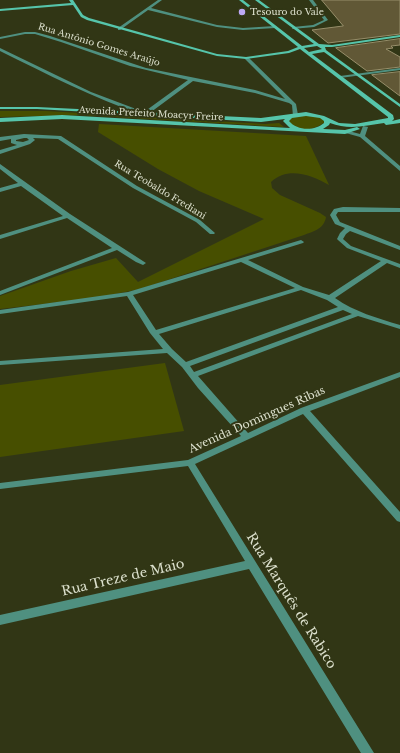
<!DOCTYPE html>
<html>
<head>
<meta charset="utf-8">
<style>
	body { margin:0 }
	canvas { display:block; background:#313615 }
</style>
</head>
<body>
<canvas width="400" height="753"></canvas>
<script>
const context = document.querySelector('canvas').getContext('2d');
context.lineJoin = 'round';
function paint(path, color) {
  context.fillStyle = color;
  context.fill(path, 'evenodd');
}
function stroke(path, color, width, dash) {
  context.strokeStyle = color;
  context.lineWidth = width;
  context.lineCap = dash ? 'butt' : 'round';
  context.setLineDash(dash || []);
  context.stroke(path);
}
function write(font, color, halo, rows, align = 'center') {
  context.font = font + ' "Libre Baskerville",serif';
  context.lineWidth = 4;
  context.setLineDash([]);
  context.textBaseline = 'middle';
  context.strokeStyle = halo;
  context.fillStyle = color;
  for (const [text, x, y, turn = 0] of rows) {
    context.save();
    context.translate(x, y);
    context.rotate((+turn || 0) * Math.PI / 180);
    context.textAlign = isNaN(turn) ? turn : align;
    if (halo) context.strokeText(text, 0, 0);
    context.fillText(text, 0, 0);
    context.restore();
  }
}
paint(new Path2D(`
	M0,111h46l219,13 14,-1 5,4 -202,-12 -82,2z
	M300,115c9,1 20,-1 25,7 -12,9 -25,10 -36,0l2,-4z
	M99,124l207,12 23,49c-18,-10 -41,-19 -58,-3l1,6 8,7 40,18 6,4c-2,12 -12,14 -22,18l-164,54 -45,9 -95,11v-13l71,-25 45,-13 22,24 126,-63 -65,-28 -41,-22 -60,-37z
	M165,363l19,68 -184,26v-72z`), '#474f00');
const building = new Path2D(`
	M322,0h78v34l-72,9 -16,-13 31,-4z
	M400,39v6l-9,1 2,2 -7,1 14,8v10l-33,4 -31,-23z
	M400,72v24l-28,-21z`);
paint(building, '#615836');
stroke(building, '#978e6a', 1);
paint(new Path2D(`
	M158,0h4l-11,8 66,17 26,3 32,-2 2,1 -2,1 -32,2 -26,-3 -69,-17 -28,20h-2v-2z
	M309,0h4l15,20 -14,7 -22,2 1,-2 20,-2 11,-5z
	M25,32h10l15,4 96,32 109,22 30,9 -41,-41 4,-1 48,47 2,11 -5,1 -1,-11 -3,-2 -34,-10 -62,-12 -46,34h-4c-50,-17 -96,-41 -143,-64v-3l91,44 53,20 44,-32 -58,-14 -69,-24 -26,-8h-10l-25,5v-2z
	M400,68v2l-60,8 -2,-1 2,-1z
	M363,126l5,1 -3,9 35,30v5l-40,-34 -18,-5 3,-2 15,4z
	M24,134l37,2 76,50 63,34 15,13 -1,1h-4l-14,-12 -63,-34 -75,-49 -25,-1 2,2 -5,4 -30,10v-4l17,-5 -6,-2v-4l-11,2v-4zM24,138h3l2,2 -6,2 -7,-1v-1z
	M0,164l70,50 76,49 -3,2 -7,-3 -19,-12 -117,45v-4l112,-43 -45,-30 -67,21v-4l63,-19 -42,-30 -21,6v-4l18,-5 -18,-14z
	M343,207l57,1v4h-62l-2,3 4,7 60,24v4l-50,-19 -4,3 -3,5 8,7 49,18v4l-13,-5 -52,35c20,14 42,20 65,27v4l-42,-13 -160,60 50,57 53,-25 99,-36v5l-90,34 90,101v10l-3,-1 -94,-107 -108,50 179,289h-13l-112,-184 -249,56v-10l245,-54 -57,-95 -188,23v-6l188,-23 53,-24 -43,-48 -16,-21 -15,-14 -167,12v-4l163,-12 -13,-16 -23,-37 -127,18v-4l128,-18 173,-52 3,2 -1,1 -55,17 55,27 26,8 52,-34 -34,-13 -9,-8 -1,-1 3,-6 5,-5 -10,-4 -5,-9 4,-6zM241,262l54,26 -139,42 -23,-35zM301,290l26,10 11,7 -152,55 -14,-13 -13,-15zM343,310l9,4 -158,58 -4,-6z`), '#4f9080');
paint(new Path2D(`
	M69,0h4l10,15 6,3 128,36 29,3 42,-6 10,-4 -59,-47h4l59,46 12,-2 -59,-44h4l60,44 13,1 68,-10v2l-68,10h-7l1,3 74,54v3l-76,-55 -12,2 81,61 1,4 -2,2 8,-2v4l-14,2 -2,-2c-19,3 -36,7 -54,0l-1,2 -6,4 22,1 12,-3 3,2 -15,5 -283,-15 -62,3v-4l62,-3 228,13 -7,-7 2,-2 -24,3 -224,-13h-37v-2h37l224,11 45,-6 18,4 15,7 16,1 33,-6v-1l-88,-68 -11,4 -43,6 -29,-3 -130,-36 -6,-3 -8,-12 -73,6v-2l71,-6zM317,46l5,3 -13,3 -5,-4zM306,116l14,2 4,3v2c-9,8 -27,8 -35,-2l3,-3z`), '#56c5ab');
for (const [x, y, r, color] of [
	[242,12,4,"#bda9f5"]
]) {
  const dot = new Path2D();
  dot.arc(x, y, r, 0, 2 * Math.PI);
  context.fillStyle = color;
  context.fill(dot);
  stroke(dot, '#313615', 1.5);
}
write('9px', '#dce0cd', '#313615', [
	["Tesouro do Vale",250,12]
], 'left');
write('9px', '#dce0cd', '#313615', [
	["Rua Antônio Gomes Araújo",99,45,17],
	["Avenida Prefeito Moacyr Freire",151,114,3],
	["Rua Teobaldo Frediani",160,190,31]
]);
write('11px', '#dce0cd', '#313615', [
	["Avenida Domingues Ribas",257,420,-24]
]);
write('13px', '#dce0cd', '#313615', [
	["Rua Treze de Maio",123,578,-13],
	["Rua Marquês de Rabico",291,601,58]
]);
</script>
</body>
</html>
